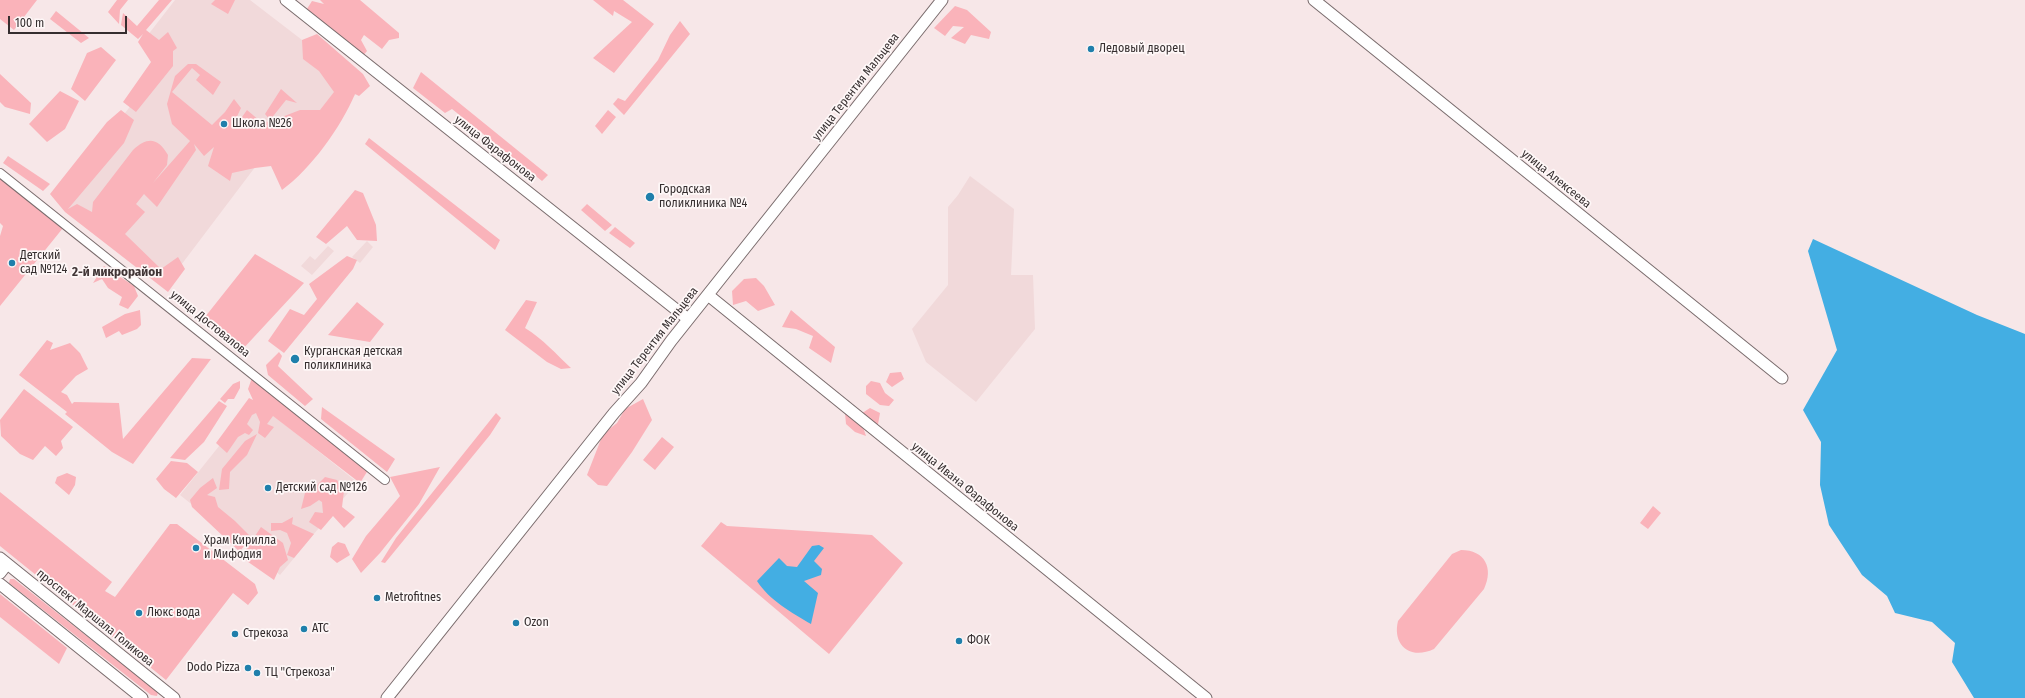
<!DOCTYPE html>
<html>
<head>
<meta charset="utf-8">
<style>
	body { margin:0 }
	#map { position:relative; width:2025px; height:698px; overflow:hidden; background:#f7e7e8; font-family:"Fira Sans Condensed",sans-serif }
	canvas { display:block }
	.scale { position:absolute; left:8px; top:16px; width:119px; height:18px; box-sizing:border-box; border:2px solid #352e2f; border-top:0; padding-left:5px; font-size:12px; line-height:14px; white-space:nowrap; color:#352e2f; -webkit-text-stroke:3px #fef7f7; paint-order:stroke }
</style>
</head>
<body>
<div id="map">
<canvas width="2025" height="698"></canvas>
<div class="scale">100 m</div>
</div>
<script>
const context = document.querySelector('canvas').getContext('2d');
context.lineJoin = 'round';
function paint(path, color) {
  context.fillStyle = color;
  context.fill(path, 'evenodd');
}
function stroke(path, color, width, dash) {
  context.strokeStyle = color;
  context.lineWidth = width;
  context.lineCap = dash ? 'butt' : 'round';
  context.setLineDash(dash || []);
  context.stroke(path);
}
function write(font, color, halo, rows, align = 'center') {
  context.font = font + ' "Fira Sans Condensed",sans-serif';
  context.lineWidth = 3.5;
  context.setLineDash([]);
  context.textBaseline = 'middle';
  context.strokeStyle = halo;
  context.fillStyle = color;
  for (const [text, x, y, turn = 0] of rows) {
    context.save();
    context.translate(x, y);
    context.rotate((+turn || 0) * Math.PI / 180);
    context.textAlign = isNaN(turn) ? turn : align;
    if (halo) context.strokeText(text, 0, 0);
    context.fillText(text, 0, 0);
    context.restore();
  }
}
paint(new Path2D(`
	M175,0h75l112,86 -69,89 -28,-21 -99,131 -108,-84 109,-143 -23,-18z
	M970,176l44,33 -3,66h22l2,54 -59,73 -50,-40 -14,-33 36,-44v-78l10,-12z
	M367,241l6,6 -13,16 -8,-6z
	M328,246l6,5 -22,24 -11,-9 9,-10 5,4z
	M255,401l102,81 -77,93 -100,-80z`), '#f1d9da');
paint(new Path2D(`
	M0,0h37l-23,30 -14,-11z
	M117,0h11l-8,10 -1,14 -11,-12z
	M159,0h13l-26,30 13,10 9,-8 9,16 -4,3v15l-37,46 -13,-10 28,-40 -13,-20 5,-8 -5,5 -17,-14 2,-12 14,13z
	M215,0h20l-7,14 -17,-10z
	M320,0h40l39,33v5l-10,2 -7,9 -18,-14 -3,5 6,11 -5,6 -57,-45 7,-11 12,3z
	M593,0h30l31,24 -40,49 -21,-15 39,-36 -18,-11 -1,5z
	M955,6l12,4 24,22 -2,7 -18,-4 -6,9 -14,-6 13,-11 -11,-1 -8,10 -11,-8z
	M56,11l33,27 -8,5 -31,-24z
	M680,21l10,13 -66,81 -11,-11 5,-6 7,3 33,-41 12,-25z
	M317,34l46,40 7,12 -11,10 -4,-2c-14,33 -44,75 -73,96l-11,-24 -16,2 -23,5 -2,8 -22,-15 6,-19 -10,9 -10,-12 2,6 -39,57 -13,-13 -8,10 9,8 -20,22 36,35 17,-12 7,12 -17,23 -103,-80 -15,-18 57,-72 14,-12 13,10 -10,23 -56,66 9,-5 15,8 1,-10 40,-52c15,-14 25,-12 35,5l-1,10 -14,18 37,-42 -18,-17 -5,-20 8,-28 13,-12h8l25,18 -8,13 -17,-15 4,-5 -8,-7 -20,24 40,33 13,-13 9,-13 7,9 -8,17 9,-8 5,-7 13,11 9,1 31,-12h20l14,-18 -15,-21 -16,-12 -1,-19z
	M101,47l15,13 -31,41 -14,-12 16,-36z
	M421,72l127,103 -6,6 -90,-72 -7,4 -32,-25z
	M0,74l31,29 -1,11 -25,-7 -5,-5z
	M281,89l16,14 -11,-3 -16,20 -5,-6z
	M60,91l19,10 -14,28 -18,13 -18,-18z
	M608,110l8,7 -14,17 -7,-8z
	M369,138l131,102 -5,10 -130,-106z
	M8,156l42,28 -7,7 -40,-28z
	M0,179l67,44 -67,83v-70l3,-10 -3,-3z
	M355,190l8,3 13,32 1,16 -20,-1 -10,-14 -21,18 -10,-7z
	M587,204l25,21 -7,6 -24,-21z
	M615,227l20,16 -5,5 -21,-15z
	M255,254l49,29 -63,68 -40,-29z
	M347,256l10,4 -4,9 -69,84 -16,-12 22,-32 14,6 13,-16 -8,-15z
	M104,266l30,20 4,10 -10,13 -9,-4 3,-8 -14,-9 -6,-9 -9,4z
	M756,278l8,8 11,19 -17,6 -12,-10 -13,4 -1,-14 12,-12z
	M526,300l11,2 -12,26c18,11 31,26 46,40l-10,1 -14,-7 -42,-32z
	M357,302l27,22 -14,18 -42,-7z
	M140,310l1,15 -4,4 -15,6 -3,-4 -13,7 -4,-11 23,-13z
	M791,310l44,37 -4,16 -22,-15 4,-12 -17,-7 -14,-2z
	M47,340l6,3 -3,7 20,-7 10,10 8,16 -12,7 -15,16 6,3 5,9 2,-2 45,1 4,36 69,-81 19,1 -78,105 -21,-12 -47,-38 2,-2 -48,-37z
	M279,352l3,4 -4,10 35,33 -8,7 -37,-31 -2,-10z
	M901,372l3,7 -12,8 -6,-5 4,-9z
	M253,375l117,92 -10,16 -87,-67 -6,8 7,3 -9,11 -7,-5 2,-11 -4,-9 -4,2 -5,9 6,6 -4,5 -4,-2 -7,4 -11,16 -11,-10 33,-45 4,2 -5,-11z
	M240,381v7l-6,11h-6l-3,4 -5,-4 13,-15z
	M871,381l9,2 5,10 9,7 -5,6 -9,-1 -14,-11v-8z
	M24,389l49,38 -12,14 2,7 -7,8 -11,-10 -12,14 -13,-6 -19,-18 -1,-16z
	M643,399l9,21 -20,32 -25,34 -9,-1 -11,-10 16,-41 14,-11 8,-14z
	M219,401l8,5 -23,36 -19,18 -15,-2z
	M322,407l73,52 -8,13 -66,-53z
	M870,408l10,5 -3,17 -15,-6 4,12 -11,-4 -9,-8 -1,-11 11,4z
	M496,413l5,5 -11,17 -105,128 -4,-1 15,-24z
	M257,434l-10,21 -17,17 -1,17 -10,1 3,-21 23,-28z
	M662,437l12,10 -19,23 -12,-10z
	M171,461l16,2 11,9 -22,26 -12,-9 -8,-10z
	M440,467l-21,37 -39,49 -19,20 -9,-14 14,-23 34,-40 -10,-19z
	M67,473l9,4 -1,8 -6,10 -14,-12 2,-6z
	M325,477l12,3 7,11 -2,16 13,10 -11,11 -11,-12 -12,14 -12,-8 6,-10 8,1 -1,-11 -3,-2 -9,6 -9,3 4,-16 11,-7z
	M213,478l4,10 -10,7 8,2 3,10 17,14 15,15 -10,16 -48,-45 -2,-7 10,-12z
	M0,492l112,90 -7,9 10,6 55,-73h7l78,60 3,9 -10,12 -15,-12 -67,87 -166,-134z
	M1653,506l8,7 -13,16 -8,-6z
	M293,517l-1,7 22,10 -20,24 -7,-3 4,-12 -4,-10 -7,-3 -9,1v-8h11z
	M721,522l6,4 145,9 31,28 -74,91 -128,-108z
	M261,527l22,16 5,17 -8,7 -6,13 -33,-23z
	M338,542l7,2 5,11 -13,8 -7,-6 2,-10z
	M1461,550c24,0 33,18 23,39l-50,60c-23,11 -42,-3 -36,-28l54,-67z
	M10,579h4l144,113 -1,4 -6,-1 -142,-112z
	M0,594l67,54 -8,16 -59,-47z`), '#fab3ba');
paint(new Path2D(`
	M1813,239l164,76 48,19v364h-51l-22,-36 3,-19 -23,-21 -37,-9 -8,-17 -25,-21 -33,-50 -9,-40 1,-43 -18,-32 34,-60 -29,-99z
	M819,545l5,3 -10,13 8,8 -1,6 -17,6 14,12 -7,31c-19,-11 -42,-24 -54,-43l22,-23 8,8 10,1 15,-21z`), '#43aee3');
const street = new Path2D(`
	M0,173l385,307`);
const secondary = new Path2D(`
	M286,0l402,319
	M1314,0l468,378
	M708,295l498,403
	M0,558l174,140
	M0,573l7,-9
	M0,584l142,114
	M387,698l227,-285 27,-30 30,-42 271,-341`);
stroke(street, '#7a6c6d', 10);
stroke(secondary, '#7a6c6d', 13);
stroke(street, '#fff', 8);
stroke(secondary, '#fff', 11);
for (const [x, y, r, color] of [
	[1091,49,4,"#1f7fab"],
	[224,124,4,"#1f7fab"],
	[650,197,5,"#1f7fab"],
	[12,263,4,"#1f7fab"],
	[295,359,5,"#1f7fab"],
	[268,488,4,"#1f7fab"],
	[196,548,4,"#1f7fab"],
	[377,598,4,"#1f7fab"],
	[139,613,4,"#1f7fab"],
	[516,623,4,"#1f7fab"],
	[304,629,4,"#1f7fab"],
	[235,634,4,"#1f7fab"],
	[959,641,4,"#1f7fab"],
	[248,668,4,"#1f7fab"],
	[257,673,4,"#1f7fab"]
]) {
  const dot = new Path2D();
  dot.arc(x, y, r, 0, 2 * Math.PI);
  context.fillStyle = color;
  context.fill(dot);
  stroke(dot, '#fef7f7', 1.5);
}
write('12px', '#352e2f', '#fef7f7', [
	["Ледовый дворец",1099,49],
	["Школа №26",232,124],
	["Городская",659,190],
	["поликлиника №4",659,204],
	["Детский",20,256],
	["сад №124",20,270],
	["Курганская детская",304,352],
	["поликлиника",304,366],
	["Детский сад №126",276,488],
	["Храм Кирилла",204,541],
	["и Мифодия",204,555],
	["Metrofitnes",385,598],
	["Люкс вода",147,613],
	["Ozon",524,623],
	["АТС",312,629],
	["Стрекоза",243,634],
	["ФОК",967,641],
	["Dodo Pizza",240,668,"right"],
	["ТЦ \"Стрекоза\"",265,673]
], 'left');
write('12px', '#352e2f', '#fef7f7', [
	["улица Терентия Мальцева",856,87,-52],
	["улица Фарафонова",495,149,38],
	["улица Алексеева",1556,179,39],
	["улица Достовалова",210,324,39],
	["улица Терентия Мальцева",655,341,-52],
	["улица Ивана Фарафонова",965,487,39],
	["проспект Маршала Голикова",95,618,39]
]);
write('bold 13px', '#413536', '#fef7f7', [
	["2-й микрорайон",117,272]
]);
</script>
</body>
</html>
